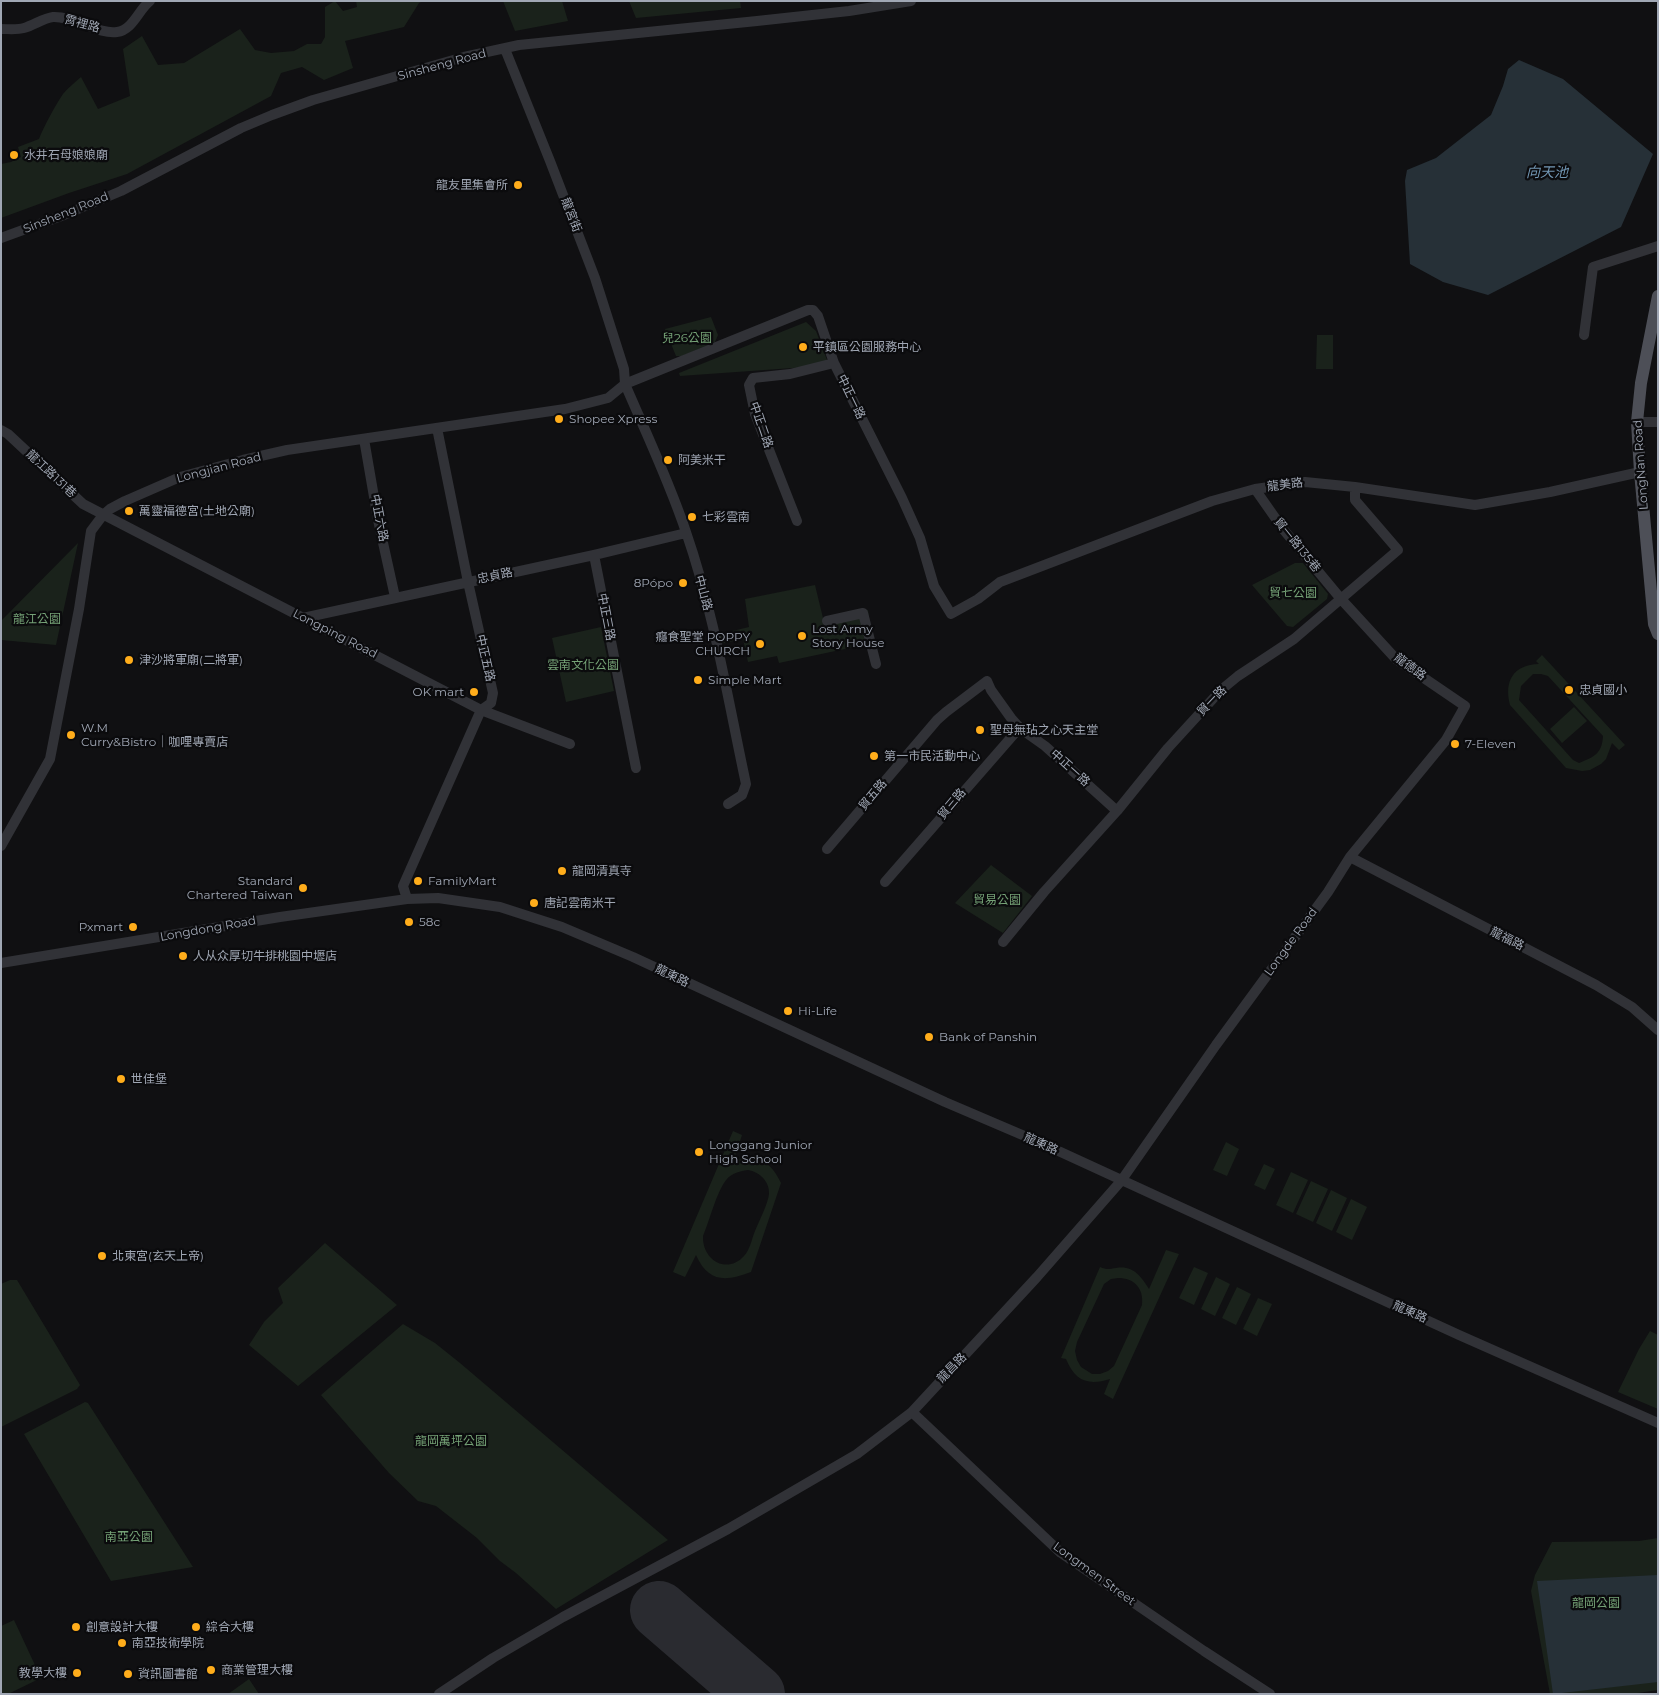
<!DOCTYPE html>
<html>
<head>
<meta charset="utf-8">
<style>
	body { margin:0 }
	#map { position:relative; width:1659px; height:1695px; overflow:hidden; background:#101012; font-family:Montserrat,sans-serif }
	canvas { display:block }
	.frame { position:absolute; inset:0; border:2px solid #a0a7b4; pointer-events:none }
</style>
</head>
<body>
<div id="map">
<canvas width="1659" height="1695"></canvas>
<div class="frame"></div>
</div>
<script>
const context = document.querySelector('canvas').getContext('2d');
context.lineJoin = 'round';
function paint(path, color) {
  context.fillStyle = color;
  context.fill(path, 'evenodd');
}
function stroke(path, color, width, dash) {
  context.strokeStyle = color;
  context.lineWidth = width;
  context.lineCap = dash ? 'butt' : 'round';
  context.setLineDash(dash || []);
  context.stroke(path);
}
function write(font, color, halo, rows, align = 'center') {
  context.font = font + ' Montserrat,"Noto Sans TC",sans-serif';
  context.lineWidth = 4.5;
  context.setLineDash([]);
  context.textBaseline = 'middle';
  context.strokeStyle = halo;
  context.fillStyle = color;
  for (const [text, x, y, turn = 0] of rows) {
    context.save();
    context.translate(x, y);
    context.rotate((+turn || 0) * Math.PI / 180);
    context.textAlign = isNaN(turn) ? turn : align;
    if (halo) context.strokeText(text, 0, 0);
    context.fillText(text, 0, 0);
    context.restore();
  }
}
paint(new Path2D(`
	M335,1l8,10 14,-4 -1,-6h67l-4,2 -15,24 -59,14 8,27 -29,12 -22,-13 -21,6 -10,23 -144,78 -58,19 -68,25v-54l10,-2 10,-5 -3,-10 21,-8c5,-13 16,-33 24,-45 5,-6 12,-12 18,-17l17,32 32,-13 -7,-47 19,-13 16,29 26,-2 56,-34 15,21 16,3 23,-2 13,-7h14l4,-7v-30z
	M503,1h59l6,20 -53,10z
	M629,1h111l1,7 -105,10z
	M711,317l7,18 -3,7 -33,14h-6l-11,-27z
	M806,322l10,9 11,29 -6,6 -141,10 -1,-3z
	M1317,335h16v34h-17z
	M78,543l-22,102 -55,-5v-19z
	M1295,563h8l25,31 -1,5 -34,28 -6,-1 -35,-41z
	M815,585l8,33 45,-8 5,33 -94,20 -2,-7 -29,6 -5,-23 -24,5 -3,-9 33,-8 -4,-28z
	M601,627l13,64 -48,11 -14,-64z
	M1542,655l83,90 -6,5 -7,-7 -6,16 -5,5 -11,6 -8,1 -16,-3 -56,-63c-6,-24 3,-40 29,-41l-3,-3zM1533,674h8l7,2 55,60c-1,18 -9,21 -24,27l-6,-3 -54,-60 2,-14z
	M1574,707l13,14 -25,22 -12,-14z
	M991,865l41,31 -29,37 -48,-30z
	M733,1131l9,4 -8,24c25,-2 36,1 47,24l-30,89c-26,10 -43,10 -55,-17l-11,22 -12,-5zM748,1170c12,2 22,12 21,24 -1,10 -10,27 -14,37 -3,7 -5,19 -11,25 -17,19 -42,4 -41,-20 6,-14 13,-41 21,-53 5,-9 15,-12 24,-13z
	M1226,1142l13,7 -12,27 -14,-6z
	M1264,1164l11,5 -10,21 -11,-5z
	M1291,1172l17,8 -15,33 -17,-8z
	M1311,1181l17,8 -15,33 -17,-8z
	M1331,1190l16,8 -15,33 -16,-8z
	M1351,1199l16,8 -15,33 -16,-8z
	M325,1243l72,62 -99,81 -49,-41 15,-23 19,-19 -5,-15z
	M1166,1250l13,4 -66,145 -9,-5 6,-15c-22,7 -35,2 -44,-20l-5,-1 39,-91c7,3 9,2 16,1 17,-3 25,8 33,21zM1118,1278c16,0 26,10 24,27l-28,61 -6,5 -8,3h-8l-11,-7 -4,-7 -2,-9 2,-9 27,-58 7,-5z
	M1194,1267l14,6 -14,32 -15,-7z
	M1216,1277l14,7 -15,32 -14,-7z
	M10,1280h7l63,105 -3,4 -76,38v-143z
	M1237,1287l14,7 -15,31 -14,-7z
	M1258,1298l14,6 -15,32 -14,-7z
	M403,1324l32,19 25,20 208,177 -112,69 -40,-36 -16,-12 -23,-23 -41,-32 -18,-5 -29,-28 -68,-78z
	M1650,1331l8,4v74l-40,-17 21,-43z
	M85,1402l3,1 105,164 -82,14 -87,-147z
	M1658,1538v152l-27,4h-81l-19,-103 4,-16 17,-33 87,-1z
	M14,1620l27,58 -33,16h-7v-68z
	M249,1679l10,15h-31z`), '#1a221b');
paint(new Path2D(`
	M1519,60l44,19 90,75 -32,73 -133,68 -45,-13 -33,-18 -5,-83 2,-11 29,-12 55,-43 12,-29 5,-17z
	M1658,1575v107l-105,12 -16,-113z`), '#263037');
stroke(new Path2D(`
	M659,1610l97,84`), '#2a2b30', 58);
stroke(new Path2D(`
	M1,29c8,0 16,1 23,-1 10,-3 20,-10 29,-11 21,-1 46,18 64,15 16,-2 22,-23 33,-31
	M505,49l45,112 45,117 29,91 1,15c21,49 44,97 61,148 28,81 42,168 60,252l-4,11 -14,9
	M1,238l63,-23 57,-24 120,-63 31,-13 41,-15 151,-43 55,-12 238,-24 92,-10 62,-10
	M1584,335l9,-68 65,-21
	M1637,422h21
	M1,430l7,4 75,70 398,206 89,34
	M364,439l14,81 17,77
	M797,521l-42,-107 -6,-29 4,-7 37,-4 44,-11
	M594,555l42,213
	M303,618l291,-63 92,-22
	M827,621l36,-8 13,51
	M1,846l49,-87 29,-150 12,-78 12,-16 7,-6 15,-8 55,-24 63,-17 44,-10 278,-41 43,-11 17,-14 183,-74h5l5,6 16,47 68,135 18,40 14,48 17,28 27,-15 22,-17 212,-81 43,-12 50,-7 50,5 120,18 75,-13 90,-20
	M827,849l110,-129 9,-8 41,-31 4,9 20,28 10,11 24,17 72,65
	M1350,857l246,128 36,22 26,23
	M885,882l130,-149 6,-4
	M407,899l-4,-13 78,-176 10,-7 2,-10 -25,-111 -31,-154
	M1003,942l41,-50 73,-81 51,-63 53,-58 17,-14 56,-37 104,-89 -43,-50v-13
	M1,963l279,-46 127,-18 31,-1 62,9 62,20 71,30 312,145 96,41 418,192 199,88
	M912,1412l149,141 143,98 66,43
	M439,1694l54,-36 70,-41 165,-88 129,-75 55,-42 125,-135 84,-96 95,-136 112,-153 22,-35 96,-117 19,-34 -69,-47 -55,-60 -58,-70 -28,-40`), '#313237', 10);
stroke(new Path2D(`
	M1658,296l-17,87 -4,39 3,50 14,152 4,10`), '#4d4f57', 12);
for (const [x, y, r, color] of [
	[14,155,5,"#ffad1b"],
	[518,185,5,"#ffad1b"],
	[803,347,5,"#ffad1b"],
	[559,419,5,"#ffad1b"],
	[668,460,5,"#ffad1b"],
	[129,511,5,"#ffad1b"],
	[692,517,5,"#ffad1b"],
	[683,583,5,"#ffad1b"],
	[802,636,5,"#ffad1b"],
	[760,644,5,"#ffad1b"],
	[129,660,5,"#ffad1b"],
	[698,680,5,"#ffad1b"],
	[1569,690,5,"#ffad1b"],
	[474,692,5,"#ffad1b"],
	[980,730,5,"#ffad1b"],
	[71,735,5,"#ffad1b"],
	[1455,744,5,"#ffad1b"],
	[874,756,5,"#ffad1b"],
	[562,871,5,"#ffad1b"],
	[418,881,5,"#ffad1b"],
	[303,888,5,"#ffad1b"],
	[534,903,5,"#ffad1b"],
	[409,922,5,"#ffad1b"],
	[133,927,5,"#ffad1b"],
	[183,956,5,"#ffad1b"],
	[788,1011,5,"#ffad1b"],
	[929,1037,5,"#ffad1b"],
	[121,1079,5,"#ffad1b"],
	[699,1152,5,"#ffad1b"],
	[102,1256,5,"#ffad1b"],
	[76,1627,5,"#ffad1b"],
	[196,1627,5,"#ffad1b"],
	[122,1643,5,"#ffad1b"],
	[211,1670,5,"#ffad1b"],
	[77,1673,5,"#ffad1b"],
	[128,1674,5,"#ffad1b"]
]) {
  const dot = new Path2D();
  dot.arc(x, y, r, 0, 2 * Math.PI);
  context.fillStyle = color;
  context.fill(dot);
  stroke(dot, '#0b0b0d', 2);
}
write('12px', '#a0a7b4', '#0b0b0d', [
	["霄裡路",82,24,15],
	["Sinsheng Road",442,65,-15],
	["Sinsheng Road",66,213,-22],
	["龍宮街",571,215,69],
	["中正一路",851,397,64],
	["中正二路",761,425,71],
	["LongNan Road",1641,465,-94],
	["Longjian Road",219,468,-15],
	["龍江路131巷",51,474,43],
	["龍美路",1285,485,-7],
	["中正六路",379,518,79],
	["貿一路135巷",1297,545,51],
	["忠貞路",495,576,-12],
	["中山路",703,593,75],
	["中正三路",606,617,79],
	["Longping Road",335,634,27],
	["中正五路",485,658,77],
	["龍德路",1410,667,36],
	["貿一路",1212,701,-46],
	["中正一路",1070,768,42],
	["貿五路",873,795,-50],
	["貿三路",952,804,-50],
	["Longdong Road",208,929,-10],
	["龍福路",1507,939,27],
	["Longde Road",1291,942,-54],
	["龍東路",672,976,26],
	["龍東路",1041,1144,24],
	["龍東路",1410,1312,24],
	["龍昌路",952,1368,-46],
	["Longmen Street",1094,1574,36]
]);
write('12px', '#a0a7b4', '#0b0b0d', [
	["水井石母娘娘廟",24,155],
	["龍友里集會所",508,185,"right"],
	["平鎮區公園服務中心",813,347],
	["Shopee Xpress",569,419],
	["阿美米干",678,460],
	["萬靈福德宮(土地公廟)",139,511],
	["七彩雲南",702,517],
	["8Pópo",673,583,"right"],
	["Lost Army",812,629],
	["Story House",812,643],
	["癮食聖堂 POPPY",750,637,"right"],
	["CHURCH",750,651,"right"],
	["津沙將軍廟(二將軍)",139,660],
	["Simple Mart",708,680],
	["忠貞國小",1579,690],
	["OK mart",464,692,"right"],
	["W.M",81,728],
	["Curry&Bistro｜咖哩專賣店",81,742],
	["聖母無玷之心天主堂",990,730],
	["7-Eleven",1465,744],
	["第一市民活動中心",884,756],
	["龍岡清真寺",572,871],
	["Standard",293,881,"right"],
	["Chartered Taiwan",293,895,"right"],
	["FamilyMart",428,881],
	["唐記雲南米干",544,903],
	["58c",419,922],
	["Pxmart",123,927,"right"],
	["人从众厚切牛排桃園中壢店",193,956],
	["Hi-Life",798,1011],
	["Bank of Panshin",939,1037],
	["世佳堡",131,1079],
	["Longgang Junior",709,1145],
	["High School",709,1159],
	["北東宮(玄天上帝)",112,1256],
	["創意設計大樓",86,1627],
	["綜合大樓",206,1627],
	["南亞技術學院",132,1643],
	["商業管理大樓",221,1670],
	["教學大樓",67,1673,"right"],
	["資訊圖書館",138,1674]
], 'left');
write('12px', '#75a276', '#0b0b0d', [
	["兒26公園",687,338],
	["貿七公園",1293,593],
	["龍江公園",37,619],
	["雲南文化公園",583,665],
	["貿易公園",997,900],
	["龍岡萬坪公園",451,1441],
	["南亞公園",129,1537],
	["龍岡公園",1596,1603]
]);
write('italic 14px', '#7297b4', '#0b0b0d', [
	["向天池",1547,173]
]);
</script>
</body>
</html>
